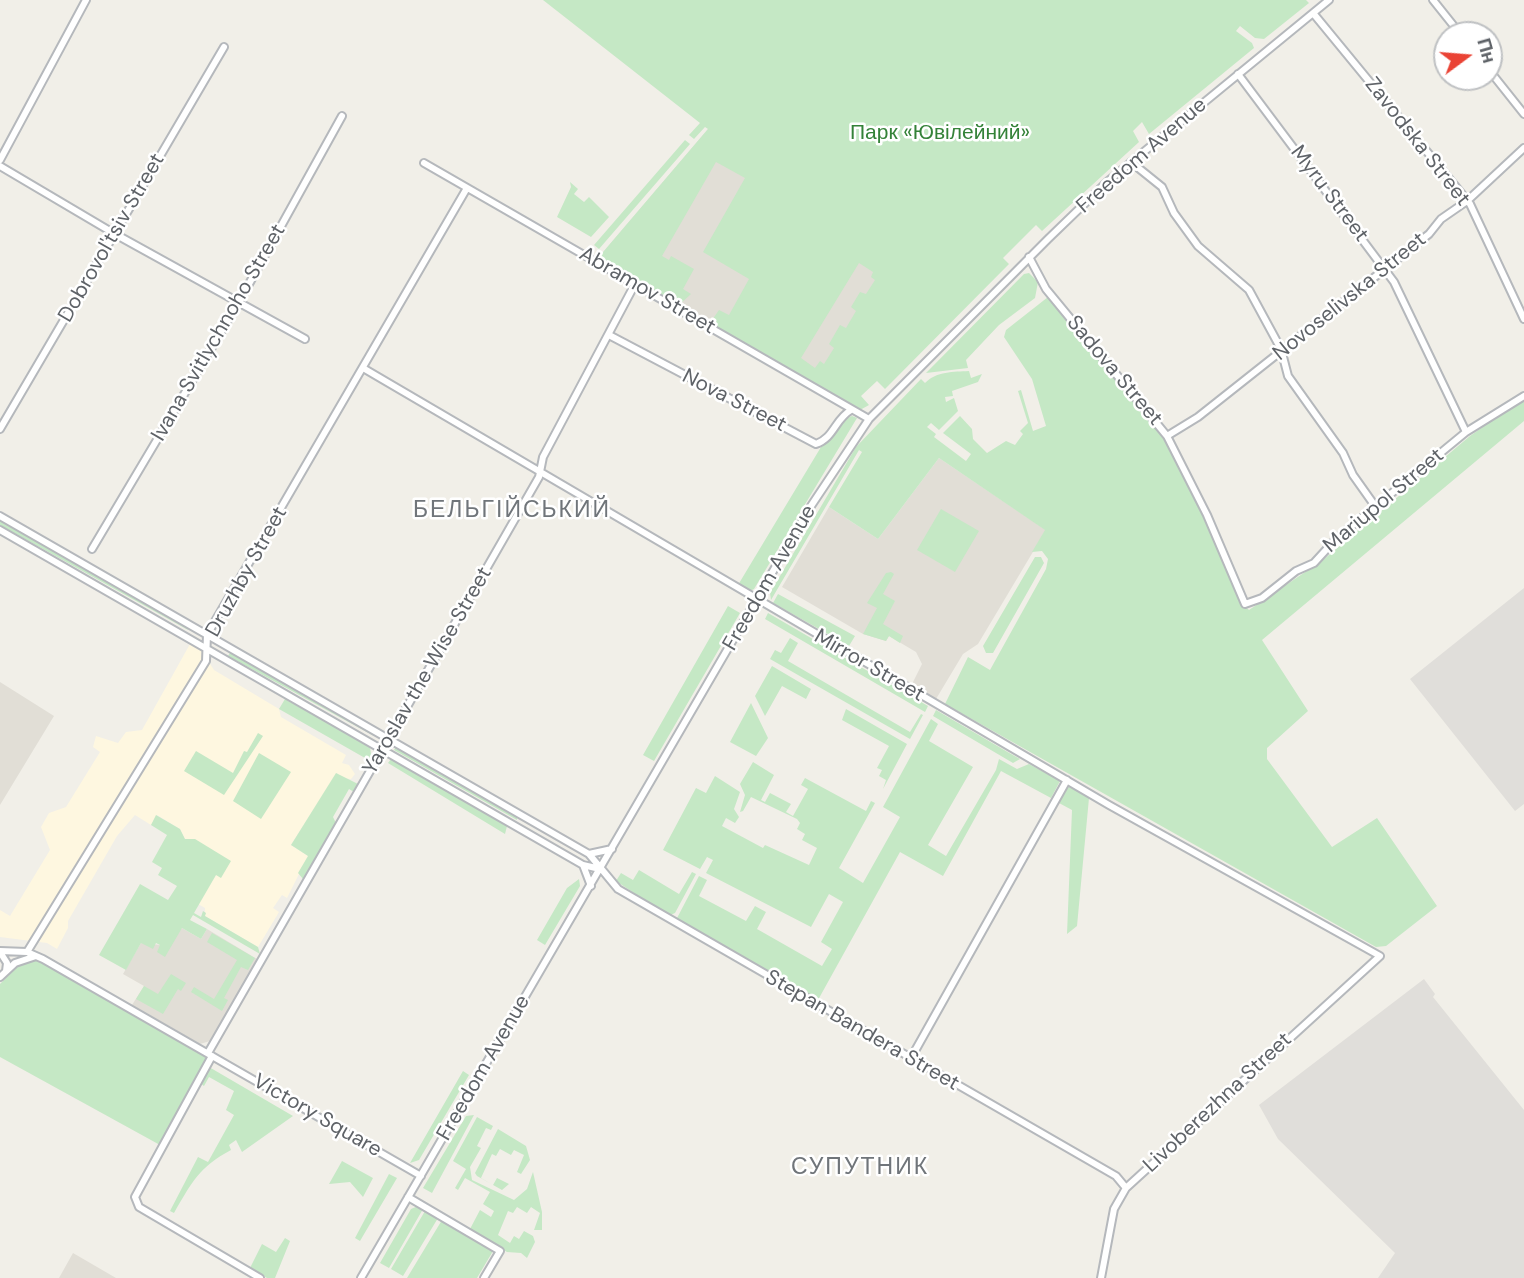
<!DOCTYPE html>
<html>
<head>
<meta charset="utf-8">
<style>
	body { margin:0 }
	#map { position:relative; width:1524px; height:1278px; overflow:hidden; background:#f1efe8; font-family:"DM Sans",sans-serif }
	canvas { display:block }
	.north { position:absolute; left:1433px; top:21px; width:70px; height:70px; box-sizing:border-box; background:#fff; border:2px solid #bfc1c3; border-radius:50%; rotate:74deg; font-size:19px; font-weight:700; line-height:28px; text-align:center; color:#5f6368 }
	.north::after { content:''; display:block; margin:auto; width:24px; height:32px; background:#ea4335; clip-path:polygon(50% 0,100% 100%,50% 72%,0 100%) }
</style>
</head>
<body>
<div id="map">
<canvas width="1524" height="1278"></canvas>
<div class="north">Пн</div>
</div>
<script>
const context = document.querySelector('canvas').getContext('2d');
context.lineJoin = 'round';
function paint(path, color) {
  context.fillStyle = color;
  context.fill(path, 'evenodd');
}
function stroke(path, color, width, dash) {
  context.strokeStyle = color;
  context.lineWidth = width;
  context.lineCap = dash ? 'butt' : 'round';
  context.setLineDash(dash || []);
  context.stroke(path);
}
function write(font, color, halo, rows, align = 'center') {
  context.font = font + ' "DM Sans",sans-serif';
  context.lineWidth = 5;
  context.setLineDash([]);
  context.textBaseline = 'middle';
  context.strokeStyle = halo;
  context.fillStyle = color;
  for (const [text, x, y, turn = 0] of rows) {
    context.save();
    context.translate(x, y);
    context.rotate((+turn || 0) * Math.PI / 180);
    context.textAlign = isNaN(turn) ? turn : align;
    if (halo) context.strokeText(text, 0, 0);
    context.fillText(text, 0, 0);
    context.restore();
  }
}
paint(new Path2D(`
	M190,644l11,6 13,20 65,39 2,8 65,38 -4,8 7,2 6,9 -4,5 -10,-1 -4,-5 -46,72 17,11 -21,42 -5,-3 -9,13 6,4 -21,35 -53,-31v-8l-7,-4 18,-29 -25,-35 -6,-1 -5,-10 -23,-14 -6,10 -16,-10 -18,21 -49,85v7l-11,21 -10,-6 -47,-6v-27l10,6 40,-66 -9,-23 8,-14 17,-6 34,-55 -7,-5 3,-11 22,7 8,-11 16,-2z`), '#fef7e0');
paint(new Path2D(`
	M1524,588v216l-9,7 -105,-132z
	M1424,979l11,15 -2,3 91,113v168h-146l17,-25 -117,-114 -19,-34z`), '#e0deda');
paint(new Path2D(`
	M708,129l190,137 -69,127 -231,-135z
	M939,458l107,72 -68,114 -15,10 -27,45 -24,-15 10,-20 -6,-12 -27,-16 -3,5 -23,-7 -81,-47 47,-80 49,32z
	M0,682l54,34 -54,89z
	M182,928l19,11 6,-10 50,30 -47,82 -10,3 -68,-39 12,-19 -21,-12 18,-31 20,2z
	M73,1253l43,25h-57z`), '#e1ded6');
paint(new Path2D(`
	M543,0h763l3,3 -45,36 -9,-1 -15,-12 -4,5 16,12 2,5 -105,86 -7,-12 -9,9 6,11 -97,89 -6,-6 -33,33 6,6 -124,125 -8,-8 -16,15 8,9 -9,5 -150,-87 9,-13 10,5 20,-36 -46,-27 42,-74 -29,-16 -54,94 7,4 2,-4 23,13 -11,20 8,5 -12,11 -81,-47 110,-129 -3,-2 -11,12 -5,-4 11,-12zM859,263l14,9 -2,5 4,3 -9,14 -6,-2 -9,15 5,4 -10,17 -6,-3 -11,19 5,4 -10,16 -4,-3 -5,7 -14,-10z
	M685,140l5,4 -91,105 -5,-4z
	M570,182l8,7 -4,5 10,8 5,-5 20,20 -18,20 -34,-20 14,-30z
	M1029,273l9,9 -3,16 -36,27 -33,35 2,8 -42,5 98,-99z
	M1048,297l116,140 41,79 38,88 6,6 74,-50 147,-124 54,-38v23l-262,219 46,71 -41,37v11l65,88 45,-29 60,88 -51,40 -10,1 -431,-243 23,-47 22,13 56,-101 2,-10 -6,-8 -10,1 13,-22 -106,-72 -61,81 -49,-32 33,-55 -3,-2 -88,150 -1,-7 86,-146 65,-68 4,4c12,-12 28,-11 44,-12l2,7 11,-4 -4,8 -26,9 1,5 -8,1 1,5 8,-4 4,13 -19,19 -8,-7 -4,4 9,7 -2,3 32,24 5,-7 -28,-21 17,-17 12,13 1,10 14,14 19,-12 9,4 8,-11 -3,-3 8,-8 -10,-32 3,-1 12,41 13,-5 -14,-47 -28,-42 2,-7z
	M852,416l5,2 -103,171 -4,2 -12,-6 83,-138c13,-8 17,-27 31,-31z
	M941,509l38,22 -24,41 -38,-22z
	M0,520l187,108 1,2 -188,-105z
	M1035,557h6l3,6 -51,90h-7l-3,-7z
	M891,572l3,2 -11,20 12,7 -12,23 20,12 -3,7 -11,-7 -3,5 -23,-7 14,-26 -10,-5 19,-30z
	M778,594l77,42 -6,10 -76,-43z
	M728,606l12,7 -86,148 -11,-6z
	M768,613l160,93 -3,6 -160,-93z
	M790,638l8,5 -10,18 122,71 11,-18 2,1 -13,24 -140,-80 5,-9 6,3z
	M230,653l143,81 1,2 -146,-80z
	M772,666l39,23 -5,10 -24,-13 -17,30 8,16 -18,-36z
	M285,699l85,48 2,15 -93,-53z
	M751,703l17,35 -12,18 -26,-14z
	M846,709l61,35 -24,45 3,-9 -7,-4 3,-6 -5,-2 12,-22 -47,-26z
	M936,710l75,44 9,5 -7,4 -80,-47z
	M931,719l7,5 -9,17 44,26 -45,78 18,11 50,-86 3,-11 18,10 12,-5 31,17 -9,17 -50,-27 -58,105 -43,-24 -82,148 -142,-80 23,-44 8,4 -8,16 47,25 9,-15 11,6 -9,17 65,37 10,-17 -11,-7 22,-40 -14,-8 -18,33 -105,-54 7,-13 -6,-3 -7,12 -37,-19 33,-62 10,5 9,-17 25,16 -6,17 5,8 -4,6 -9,-5 -4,8 41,22 2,-3 44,20 8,-17 -15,-8 3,-6 -8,-5 3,-6 -3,-4 -46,-22 -8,14 -3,1 5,-17 -5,-11 13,-22 21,13 -13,25 4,2 5,-9 21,11 -5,8 7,4 15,-27 -7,-4 4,-7 61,33 5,-10 4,2 -36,65 24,15 37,-66 -17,-10z
	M258,733l5,3 -39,59 -40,-24 12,-20 37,22 11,-22 3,1z
	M396,747l121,70v3l-123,-70z
	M259,753l32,19 -30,47 -28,-18z
	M391,759l116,67 -2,8 -117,-71z
	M336,773l22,11 -4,8 -5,-3 -16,28 3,6 -33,56 -5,-6 10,-17 -17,-11z
	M1069,786l20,12 -12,128 -10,8 5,-124 -13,-7z
	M156,815l24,14 5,10h10l36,22 -10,17 -5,-3 -22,38 7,4 2,-6 3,2 -1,3 53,31 2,7 -67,-39 -3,5 17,9 -6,10 -19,-11 -17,29 -8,-5 3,-7 -4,-2 -3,6 -12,-6 -15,27 -27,-15 41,-71 28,16 9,-14 -19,-11 4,-7 -10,-6 15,-27 -16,-10z
	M639,870l40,24 13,-22 4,2 -21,39 -7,3 -52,-35 5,-8 12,7z
	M579,879l1,7 -35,59 -8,-5 30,-52z
	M212,933l43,25 -7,12 -7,-3 -17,31 4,2 -6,11 -31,-19 3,-5 20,12 23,-39 -30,-18z
	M37,960l168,96v7l-45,82 -160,-88v-73l18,-18z
	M171,974l15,9 -5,8 -3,-2 -15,25 -27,-15 8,-13 14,8z
	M209,1067l84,49 -51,36 -6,-12 -7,5 2,5c-32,17 -39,32 -57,63l-4,-2 28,-54 10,5 26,-47 -8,-5 8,-19 -25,-14 -5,9 -4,-3z
	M463,1071l6,4 -50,85 -9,3z
	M474,1115l-42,78 -9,-5 43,-72z
	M477,1117l16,9 -2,4 -5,-2 -9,18 4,2 -11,19 2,13 42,20 13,-11 6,-17 9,40v18h-8l6,-17 -9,-6 -4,6 -10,-6 -4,6 -5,-2 -10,24 12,8 4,-7 5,3 5,-8 9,5 2,6 -8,16 -6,-5 -14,-1 -37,-23 10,-19 11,7 3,-6 -11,-7 7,-12 -25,-14 -7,12 -3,-2 11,-19 -13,-8z
	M498,1129l28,17 4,14 -9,14 -4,-2 7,-17 -10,-5 -3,5 -11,-6 -4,7 -4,-2 -11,24 12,7 4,-7 12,6 -7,6 -25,-14 -2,-3z
	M342,1161l31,17 -10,19 -13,-15 -21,2z
	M389,1174l8,4 -37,63 -5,-3z
	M418,1206l5,3 -34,59 -9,-5 31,-54z
	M425,1211l13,7 -35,58 -12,-7z
	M442,1220l51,31 -16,27h-70z
	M285,1238l5,3 -15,37h-8l-17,-10 12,-24 14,8z`), '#c5e8c5');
const street = new Path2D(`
	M1433,0l28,35
	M1313,13l157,191 54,115
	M1489,70l35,44
	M1238,74l156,208 72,150
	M0,160l86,-160
	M1131,162l31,25 12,26 24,33 51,44 32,59 7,27 55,77 10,22 22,31
	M424,163l445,256
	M0,166l115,68 190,105
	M1029,257l17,32 121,147 40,79 38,89 17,-6 34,-27 18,-8 22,-24 130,-107 58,-36
	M609,335l207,109c18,-6 19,-25 35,-34
	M363,368l746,437 271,151 -254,232 -12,21 -13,69
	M0,429l224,-382
	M1167,436l31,-19 231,-183 12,-15 26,-18 57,-53
	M0,516l589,338 23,-5
	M0,530l583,335 17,4
	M92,549l147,-247 103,-186
	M589,854l29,35 498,287 10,12
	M583,865l8,21
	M0,951l27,1 16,7 378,217
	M0,952l7,11 -1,8
	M27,952l179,-291 1,-26 260,-447
	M0,977l15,-14 21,-7
	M208,1053l331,-576 4,-20 92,-173
	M212,1056l-77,141 4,10 121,71
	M911,1058l156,-278
	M408,1197l92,54 -16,27
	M361,1278l450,-772 58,-87 179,-180 59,-57 222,-182`);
stroke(street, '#b5b8bc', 10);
stroke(street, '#fff', 6);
write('21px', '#348238', '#fff', [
	["Парк «Ювілейний»",940,133]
]);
write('21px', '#5f6368', '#fff', [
	["Zavodska Street",1417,142,52],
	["Freedom Avenue",1142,156,-41],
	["Myru Street",1329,194,53],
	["Dobrovol'tsiv Street",112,238,-60],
	["Abramov Street",647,291,30],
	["Novoselivska Street",1350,297,-39],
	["Ivana Svitlychnoho Street",219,333,-60],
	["Sadova Street",1114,371,50],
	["Nova Street",734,401,27],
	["Mariupol Street",1384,501,-40],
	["Druzhby Street",247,572,-61],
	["Freedom Avenue",770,578,-60],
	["Mirror Street",869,666,30],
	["Yaroslav the Wise Street",428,671,-60],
	["Stepan Bandera Street",862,1031,30],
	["Freedom Avenue",484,1068,-60],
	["Livoberezhna Street",1218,1103,-43],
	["Victory Square",317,1116,30]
]);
context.letterSpacing = '2px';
write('23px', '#70757a', '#fff', [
	["БЕЛЬГІЙСЬКИЙ",512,511],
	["СУПУТНИК",860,1168]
]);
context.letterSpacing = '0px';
</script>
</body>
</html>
